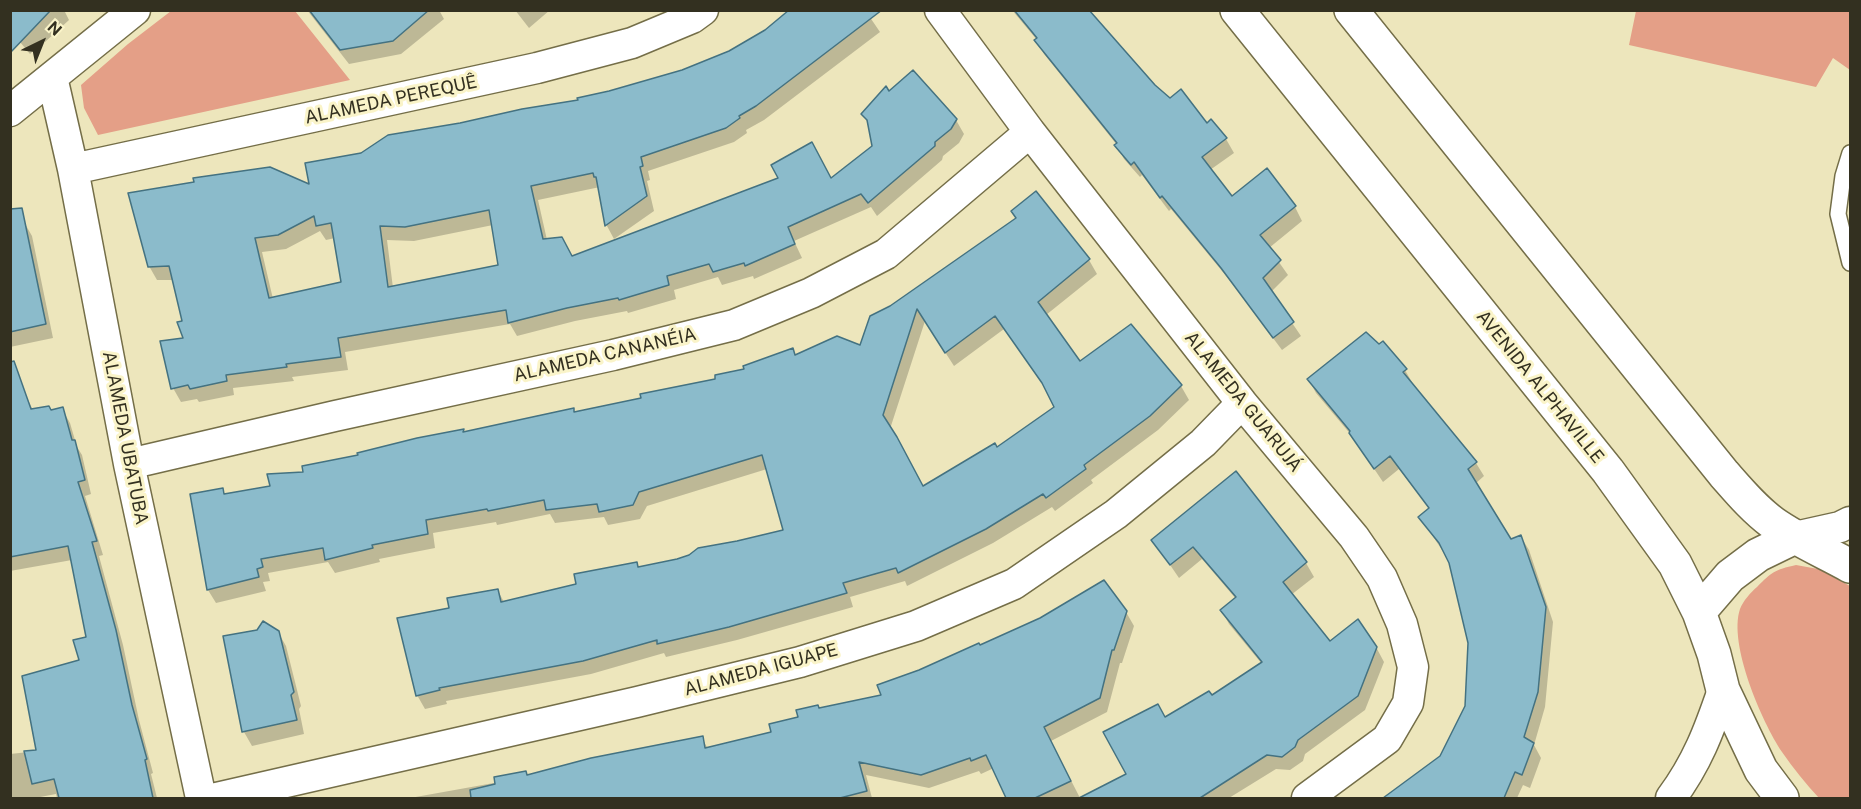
<!DOCTYPE html>
<html>
<head>
<meta charset="utf-8">
<style>
	body { margin:0 }
	#map { position:relative; width:1861px; height:809px; overflow:hidden; background:#ede6bc; font-family:"Public Sans",sans-serif }
	canvas { display:block }
	.frame { position:absolute; inset:0; border:12px solid #333020; pointer-events:none }
	.north { position:absolute; left:12px; top:12px; width:60px; height:60px; -webkit-text-stroke:4px #faf4c9; paint-order:stroke; rotate:43deg; font-size:16px; font-weight:700; line-height:24px; text-align:center; color:#333020 }
	.north::after { content:''; display:block; margin:auto; width:21px; height:27px; background:#333020; clip-path:polygon(50% 0,100% 100%,50% 72%,0 100%) }
</style>
</head>
<body>
<div id="map">
<canvas width="1861" height="809"></canvas>
<div class="frame"></div>
<div class="north">N</div>
</div>
<script>
const context = document.querySelector('canvas').getContext('2d');
context.lineJoin = 'round';
function paint(path, color) {
  context.fillStyle = color;
  context.fill(path, 'evenodd');
}
function stroke(path, color, width, dash) {
  context.strokeStyle = color;
  context.lineWidth = width;
  context.lineCap = dash ? 'butt' : 'round';
  context.setLineDash(dash || []);
  context.stroke(path);
}
function write(font, color, halo, rows, align = 'center') {
  context.font = font + ' "Public Sans",sans-serif';
  context.lineWidth = 6;
  context.setLineDash([]);
  context.textBaseline = 'middle';
  context.strokeStyle = halo;
  context.fillStyle = color;
  for (const [text, x, y, turn = 0] of rows) {
    context.save();
    context.translate(x, y);
    context.rotate((+turn || 0) * Math.PI / 180);
    context.textAlign = isNaN(turn) ? turn : align;
    if (halo) context.strokeText(text, 0, 0);
    context.fillText(text, 0, 0);
    context.restore();
  }
}
paint(new Path2D(`
	M171,11h124l55,69 -252,55 -14,-27 -3,-23 47,-41z
	M1636,11h214v59l-17,-12 -17,29 -187,-42z
	M1796,565l22,4 32,17v212h-31c-13,-14 -26,-30 -37,-46 -20,-30 -54,-108 -42,-143 3,-8 11,-17 17,-22 15,-15 17,-17 39,-22z`), '#e49f87');
paint(new Path2D(`
	M10,10h54l5,10 -24,22 -1,-2 -14,14 -20,-24z
	M307,10h132l5,9 -43,35 -52,10z
	M515,10h35l-21,18z
	M865,10l15,22 -116,88 -18,10 1,3 -13,9 -86,29 2,9 -3,1 7,30 -40,28 -7,-13 -7,-39 -62,13 9,40 25,18 259,-78 43,-33 -3,-19 -8,-13 26,-22 67,27 8,14 -5,9 -16,13 -1,4 -65,56 -6,-9 -77,34 8,17 -48,21 -1,-3 -31,9 -4,-8 -44,13 2,9 -48,14 -1,-2 -52,10 -58,15 -7,-12 -165,28 3,18 -56,7 2,4 -61,7 1,7 -35,7 -2,-3 -16,3 -8,-14 12,-49 -1,-16 -10,-43h-17l-8,-14 162,-80 50,-31 219,-54 102,-29zM493,225l7,42 -107,21 -6,-48 27,1zM320,231l6,9 9,-2 8,45 -70,16 -11,-47 24,-3z
	M1012,10h75l67,76 52,39 5,-4 15,18 8,14 -24,17 21,28 64,9 7,14 -33,27 19,27 -17,17 30,44 -19,14 -51,-68 -60,-73 -2,2 -27,-36 -2,2 -16,-18 -7,-14 -73,-91 -7,-14z
	M1036,194l53,66 8,14 -51,41 34,48 51,-37 50,60 8,14 -31,30 -67,50 2,3 -38,28 -3,-4 -59,36 -86,43 -2,-5 -55,16 3,10 -116,33 -71,17 -2,-4 -73,21 -145,27 1,3 -22,5 -8,-14 34,-85 47,-19 6,11 174,-42 107,-29 -18,-62 -120,37 -7,13 -32,6 -4,-8 -49,6 -5,-9 -53,11 -1,-3 -63,11 2,15 -56,11 1,3 -45,11 -7,-11 -60,11 2,8 -7,1 3,9 -50,12 -8,-13 -16,-95 30,-5 4,6 45,-9 34,-14 55,-16 103,-27 2,3 110,-20 142,-33 79,-24 65,-9 30,-39 126,-89zM925,321l29,45 50,-37 44,62 8,16 -60,42 -73,39 -33,-59z
	M24,222l8,14 21,102 -43,9v-123z
	M1405,370l8,14 -1,1 64,78 8,13 -9,8 36,57 10,-4 8,13 24,72 -8,85 -11,38 7,13 -11,30 -7,-3 -6,13h-132l56,-41 26,-50 3,-64 -20,-81 -30,-45 10,-8 -31,-40 -16,13 -31,-46 -36,-43 -7,-13z
	M25,394l8,16 18,1 11,-2 8,14 7,24 5,8 9,39 -6,2 18,59 -4,1 24,89 16,75 14,53 -2,1 6,24h-100l-1,-4 -21,4h-25v-44l28,-3 43,-90 7,-23 -16,-78 -62,11v-174z
	M1153,540l153,23 8,14 -23,18 39,48 46,4 8,15 -19,48 -60,44 -2,7 -13,9 -14,-1 -47,29h-147l46,-24 37,-55 46,-21 51,-34 -33,-40 -7,-13 14,-12 -34,-40 -23,19z
	M1126,612l8,14 -12,37h-2l-13,49 -56,29 29,57h-72l-14,-30 -13,6 -2,-3 -50,17 -63,-13 6,23h-462l117,-21 175,-39 6,11 65,-16 46,-23 64,-14 97,-49z
	M278,632l8,14 15,60 -2,3 5,25 -52,12 -8,-14 -19,-94z`), '#0003');
const building = new Path2D(`
	M10,10h41l-41,43z
	M309,10h120l-36,31 -53,9z
	M789,10h93l-126,96 -17,10 1,2 -14,10 -85,29 2,9 -3,1 7,29 -42,30 -9,-49h-2l-1,-4 -62,13 12,53 19,-2 10,19 206,-78 -7,-13 41,-23 19,36 41,-32 -5,-26 -6,-6 25,-28 3,5 24,-21 44,49 -6,10 -16,13v4l-67,57 -7,-9 -73,33 7,17 -50,22 -1,-3 -31,9 -4,-8 -42,12 2,9 -50,15 -1,-2 -51,10 -59,15 -2,-13 -168,28 3,19 -55,7 1,3 -61,8 1,6 -37,8 -2,-4 -17,4 -11,-48 23,-3 -6,-16 5,-1 -13,-55 -21,1 -20,-74 66,-11 -1,-4 77,-11 39,17 -4,-21 56,-10 27,-18 72,-12 62,-14 56,-9 -1,-2 32,-7 73,-21 47,-19 36,-21zM489,210l9,55 -110,22 -8,-61 25,1zM314,216l2,10 15,-3 10,59 -72,16 -14,-60 23,-3z
	M1014,10h75l66,75 15,13 11,-9 26,34 4,-4 16,19 -25,19 30,39 35,-28 29,38 -36,29 21,25 -18,18 31,44 -21,16 -52,-70 -59,-72 -2,2 -26,-36 -3,3 -17,-20 3,-2 -83,-103 3,-2z
	M1036,191l54,68 -52,43 42,59 51,-37 51,61 -32,31 -66,49 2,4 -40,29 -3,-4 -57,35 -88,44 -2,-5 -53,15 4,10 -118,34 -72,17v-4l-74,21 -144,27 1,2 -24,6 -19,-78 52,-10 -2,-10 51,-9 3,13 75,-18 -2,-10 63,-12 1,5 39,-8 12,-4 9,-7 39,-7 46,-11 -21,-75 -123,37 -6,13 -34,7 -2,-8 -51,6 -2,-10 -56,11 -1,-2 -61,11 2,14 -56,11 1,3 -48,12 -2,-12 -62,11 2,8 -6,2 2,8 -52,13 -17,-96 33,-6 1,6 46,-8 -3,-12 36,-2 -1,-6 56,-11 -1,-2 60,-15 47,-9 -1,3 111,-24v4l67,-14 -1,-4 75,-15v-4l29,-6 -1,-3 50,-18 2,7 42,-19 23,9 10,-29 20,-10 126,-88 -5,-7zM917,309l28,44 50,-37 47,67 12,24 -57,40 -2,-4 -72,43 -26,-49 -14,-22z
	M22,208l24,116 -36,8v-123z
	M1366,332l13,12 4,-3 24,28 -4,3 74,90 -9,7 43,70 10,-4 25,72 -8,85 -14,45 10,6 -12,32 -7,-3 -11,26h-121l57,-42 25,-50 3,-63 -19,-80 -10,-20 -21,-26 11,-9 -39,-52 -16,13 -25,-36 1,-2 -43,-52z
	M14,361l17,48 18,-3 2,4 12,-3 9,33h3l10,40 -7,2 19,59 -5,1 24,88 16,75 15,54 -2,1 8,38h-94l-5,-19 -22,5 -8,-33 12,-1 -14,-74 57,-16 -6,-20 13,-3 -18,-91 -58,11v-195z
	M1236,471l71,91 -24,20 47,59 28,-22 19,28 -19,49 -60,44 -3,7 -13,10 -15,-2 -67,43h-121l47,-24 -23,-42 55,-28 7,13 44,-26 3,4 50,-33 -42,-52 16,-13 -43,-50 -23,18 -19,-25z
	M1104,580l23,31 -13,39h-2l-12,48 -56,29 27,54 -36,17h-29l-20,-43 -15,6 -1,-3 -49,17 -62,-13 8,29 -27,7h-369l-1,-8 25,-6 -1,-7 32,-6 1,4 64,-17 112,-22 2,12 66,-16 -2,-8 29,-7 -2,-7 22,-5 1,3 62,-13 -4,-10 42,-15 60,-27 1,2 60,-27z
	M263,621l16,10 15,61 -3,3 6,25 -55,12 -19,-96 34,-6z`);
paint(building, '#8bbbcb');
stroke(building, '#447281', 1.5);
const service = new Path2D(`
	M1850,153l-7,23 -5,38 12,49`);
const minor = new Path2D(`
	M940,10l90,122 212,271 112,134 28,41 20,46 11,43 -5,36 -21,36 -80,59
	M52,77l21,92 56,295 72,334
	M10,111l125,-101
	M73,169l464,-101 95,-25 60,-25 11,-8
	M129,464l206,-48 278,-61 121,-30 77,-32 75,-39 144,-122
	M1795,537l45,-10 10,-5
	M216,798l421,-96 163,-40 116,-36 98,-42 102,-70 87,-71 39,-40
	M1671,798c26,-35 38,-67 52,-108`);
const secondary = new Path2D(`
	M1237,10l371,461 67,93 24,48 15,42 9,36 38,80 21,28
	M1351,10l373,464c15,17 30,35 49,49 24,17 52,29 77,43
	M1699,612l31,-36 28,-21 37,-18`);
stroke(service, '#746e48', 18);
stroke(minor, '#746e48', 33);
stroke(secondary, '#746e48', 36);
stroke(service, '#fff', 15);
stroke(minor, '#fff', 30);
stroke(secondary, '#fff', 33);
write('18px', '#333020', '#faf4c9', [
	["ALAMEDA PEREQUÊ",391,100,-12],
	["ALAMEDA CANANÉIA",605,355,-13],
	["AVENIDA ALPHAVILLE",1540,387,51],
	["ALAMEDA GUARUJÁ",1243,402,51],
	["ALAMEDA UBATUBA",125,438,79],
	["ALAMEDA IGUAPE",761,670,-15]
]);
</script>
</body>
</html>
